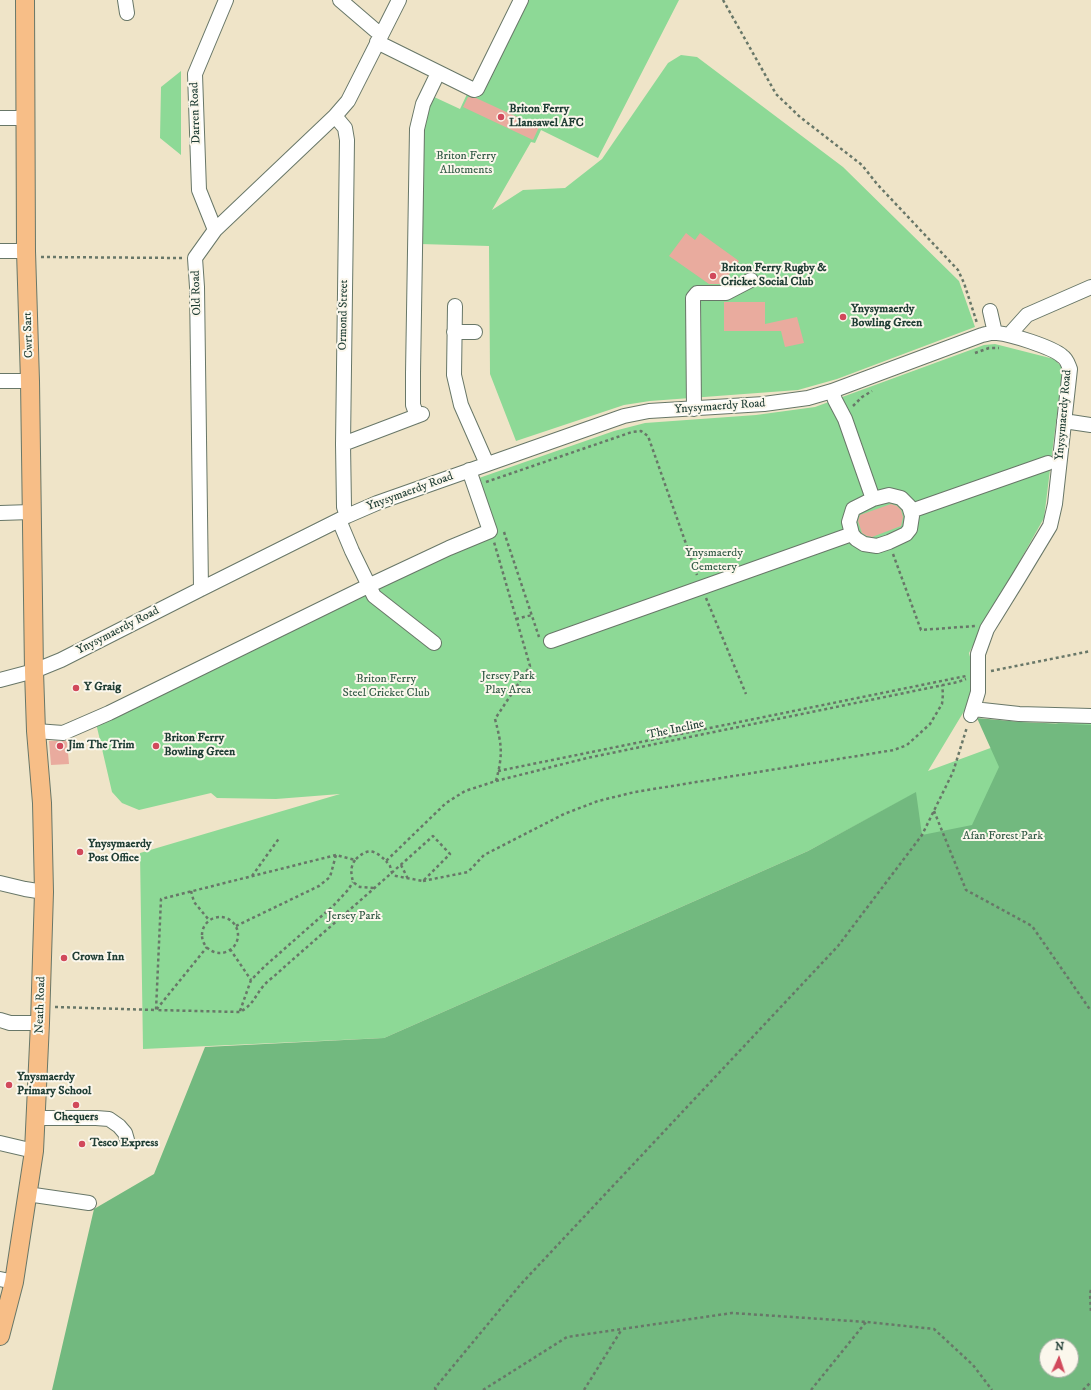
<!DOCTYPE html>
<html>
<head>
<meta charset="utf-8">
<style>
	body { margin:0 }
	#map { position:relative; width:1091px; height:1390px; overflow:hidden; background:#efe4c8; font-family:"IM FELL DW Pica",serif }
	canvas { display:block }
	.north { position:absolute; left:1039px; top:1338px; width:40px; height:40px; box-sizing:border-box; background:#fbf7ec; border:1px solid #a3ada2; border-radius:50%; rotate:3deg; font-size:11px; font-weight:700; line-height:16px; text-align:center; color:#1f3d34 }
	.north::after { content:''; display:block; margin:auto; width:14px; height:18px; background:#d1495b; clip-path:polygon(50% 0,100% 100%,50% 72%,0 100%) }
</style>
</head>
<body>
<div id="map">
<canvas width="1091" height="1390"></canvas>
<div class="north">N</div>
</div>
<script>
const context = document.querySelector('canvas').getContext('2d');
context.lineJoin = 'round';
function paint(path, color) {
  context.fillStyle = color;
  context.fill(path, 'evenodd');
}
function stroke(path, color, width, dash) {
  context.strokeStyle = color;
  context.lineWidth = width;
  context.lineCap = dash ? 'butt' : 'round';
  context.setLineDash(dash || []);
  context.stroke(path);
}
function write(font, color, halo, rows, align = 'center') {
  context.font = font + ' "IM FELL DW Pica",serif';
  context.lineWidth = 4;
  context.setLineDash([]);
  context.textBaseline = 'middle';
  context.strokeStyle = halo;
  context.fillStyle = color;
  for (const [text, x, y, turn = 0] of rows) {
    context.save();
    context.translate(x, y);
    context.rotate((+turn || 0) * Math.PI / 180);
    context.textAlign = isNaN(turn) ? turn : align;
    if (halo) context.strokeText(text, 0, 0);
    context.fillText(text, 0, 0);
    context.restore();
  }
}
paint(new Path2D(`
	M525,0h154l-81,158 -57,-28 -6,13 -4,-1 -39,68 31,-20 42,-2 37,-29 66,-96 13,-8 16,2 146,110 116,114 16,46 -138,52 -39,11 -148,11 -26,4 -108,36 -26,-67 -1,-128 -69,-2v-114l12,-34 28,13 8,-17z
	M181,71v84l-21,-17 1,-51z
	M995,344l59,15 7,7 1,8 -18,144 -63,112 -12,23 4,15 2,25 -47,78 163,-60v679h-103l-78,-594 -102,55 -424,187 -241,11 -3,-196 200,-59 -64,5 -59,-1 -6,-5 -72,17 -17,-7 -10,-11 -16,-69 359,-174 43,-17 -19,-54 135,-47 31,-8 111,-8 59,-8 169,-62zM1047,1346h24v24h-24z`), '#8dd996');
paint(new Path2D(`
	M977,718l44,4 70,3v665h-1039l42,-181 60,-35 51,-127 179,-9 424,-187 108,-59 6,43 50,-10 27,-58zM1047,1346h24v24h-24z`), '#72b97f');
paint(new Path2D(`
	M468,97l8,1 63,29 -6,13 -70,-33z
	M686,233l9,7 5,-7 39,28 -17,23h-13l-40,-28z
	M724,302h41v22l32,-7 7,26 -19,4 -4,-16h-57z
	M891,504l6,2 4,4 2,7 -2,9 -29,11 -5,-1 -5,-3 -4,-12 2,-6z
	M49,741h18l2,23 -18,1z`), '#e9ab9e');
const minor = new Path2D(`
	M125,0l2,13
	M340,0l35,30 7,3
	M377,42l97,48 3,-1 44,-89
	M335,116l10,12 2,12 -4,304 1,63 3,9
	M0,118h25
	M215,230l-16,-40 -4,-116 31,-74
	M0,251h26
	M455,306l-1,69 7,30 26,59
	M990,311l5,22
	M454,332h21
	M1009,335l18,-20 64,-28
	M0,381h30
	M832,391l3,9 10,19 28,80
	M694,409l-1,-111 4,-5h29l25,-13
	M417,416l-4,-11v-32l4,-244 6,-25 15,-31
	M1064,421l27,4
	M343,444l79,-30
	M889,495l12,3 8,8 3,10 -2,13 -4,5 -17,8 -12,4 -13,-2 -8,-5 -4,-5 -3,-12 4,-13 20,-10z
	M911,511l137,-48
	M0,513l31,-1
	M339,520l13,31 22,45 60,47
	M201,589l-4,-302 -2,-29 20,-28 120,-114 13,-15 51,-101
	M551,641l301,-107
	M0,680l34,-9 27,-11 140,-71 146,-73 30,-13 247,-87 25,-5 115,-7 44,-6 24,-7 150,-56c5,-1 10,-3 15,-2 13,1 55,14 65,23 5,3 6,8 8,13l-15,135 -5,22 -32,53 -31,50 -9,25v38l-7,23
	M973,709l46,5 72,2
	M36,731l27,2 46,-20 259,-127 81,-38 41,-17 -21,-61
	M0,883l25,6 19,3
	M0,1020l10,3h30
	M35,1118h61l13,1 10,7 6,7 2,7
	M0,1143l34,8
	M27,1194l62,9
	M0,1279l14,3`);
const major = new Path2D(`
	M0,1336l14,-54 20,-131 6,-128 4,-131 -2,-89 -6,-72 -2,-60 -4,-290 -4,-130 -1,-251`);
stroke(minor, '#687768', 16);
stroke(major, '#687768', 20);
stroke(new Path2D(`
	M723,0l53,94 24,23 62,48 15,19 81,86 6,13 13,40
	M41,257l143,1
	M975,353l14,-5h10
	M853,406l9,-9 10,-6
	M486,482l146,-50 9,-1 7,5 49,139
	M504,532l35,105
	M893,554l28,76 54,-4
	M706,598l40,96
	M516,619l16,-4
	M991,671l100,-20
	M498,771l468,-95
	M496,781l91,-23 371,-76 8,-3
	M934,811l32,79 66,36 59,85
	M336,855l-175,44 -5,111 84,2c13,-7 15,-16 24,-27 5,-5 12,-10 18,-16 50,-44 101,-88 151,-133l17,18 -27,27 -27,-5 -4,-3 -2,-7 -4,-5
	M355,860c-5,8 -4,13 -2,22l7,5 14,1
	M401,865l7,14
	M252,876l28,-39
	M423,881l45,-9 16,-17 80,-41 34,-13 37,-9 259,-42 13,-5 23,-21 12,-20 1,-10 -1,-9
	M191,891l3,11 15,18
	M202 935a18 18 0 1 1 36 0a18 18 0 1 1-36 0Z
	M236,926l83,-40 11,-9 6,-22 19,5c12,-12 19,-11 31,1l60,-58 19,-12 31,-10c7,-27 6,-35 -1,-62l35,-53 -36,-124
	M230,949l21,31
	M55,1007l101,3 51,-63
	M240,1011l11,-31 14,-14 68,-60 15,-16 5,-8
	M1091,1290l-1,3 1,20
	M436,1390l-1,-2 86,-104 317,-338 84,-111 31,-63 14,-45
	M483,1390l84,-53 165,-24 135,9 67,7 39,36 19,25
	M584,1390l38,-61
	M811,1390l55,-68
	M1083,1390l8,-8`), '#687768', 2.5, [3, 3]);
stroke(minor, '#fff', 14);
stroke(major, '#f7be87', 18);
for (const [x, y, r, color] of [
	[501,117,4,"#d1495b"],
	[713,276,4,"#d1495b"],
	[843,317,4,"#d1495b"],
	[76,688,4,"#d1495b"],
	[60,746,4,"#d1495b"],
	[156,746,4,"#d1495b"],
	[80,852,4,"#d1495b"],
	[64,958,4,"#d1495b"],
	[9,1085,4,"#d1495b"],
	[76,1105,4,"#d1495b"],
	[82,1144,4,"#d1495b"]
]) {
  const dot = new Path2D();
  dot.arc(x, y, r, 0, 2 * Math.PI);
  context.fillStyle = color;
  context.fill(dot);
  stroke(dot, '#fbf7ec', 1.5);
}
write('bold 12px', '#1f3d34', '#fbf7ec', [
	["Briton Ferry",509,110],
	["Llansawel AFC",509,124],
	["Briton Ferry Rugby &",721,269],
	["Cricket Social Club",721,283],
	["Ynysymaerdy",851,310],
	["Bowling Green",851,324],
	["Y Graig",84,688],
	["Briton Ferry",164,739],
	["Bowling Green",164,753],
	["Jim The Trim",68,746],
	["Ynysymaerdy",88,845],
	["Post Office",88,859],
	["Crown Inn",72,958],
	["Ynysmaerdy",17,1078],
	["Primary School",17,1092],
	["Chequers",76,1118,"center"],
	["Tesco Express",90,1144]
], 'left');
write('12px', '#1f3d34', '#fbf7ec', [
	["Darren Road",196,113,-92],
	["Old Road",197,293,-92],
	["Ormond Street",344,315,-89],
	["Cwrt Sart",29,335,-92],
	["Ynysymaerdy Road",720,407,-4],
	["Ynysymaerdy Road",1064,415,-85],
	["Ynysymaerdy Road",410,492,-20],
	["Ynysymaerdy Road",118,631,-27],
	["The Incline",676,730,-12],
	["Neath Road",41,1005,-88]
]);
write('12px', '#355c48', '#fbf7ec', [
	["Briton Ferry",466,157],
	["Allotments",466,171],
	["Ynysmaerdy",714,554],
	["Cemetery",714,568],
	["Jersey Park",508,677],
	["Play Area",508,691],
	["Briton Ferry",386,680],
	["Steel Cricket Club",386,694],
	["Afan Forest Park",1003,837],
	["Jersey Park",354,917]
]);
</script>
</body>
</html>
